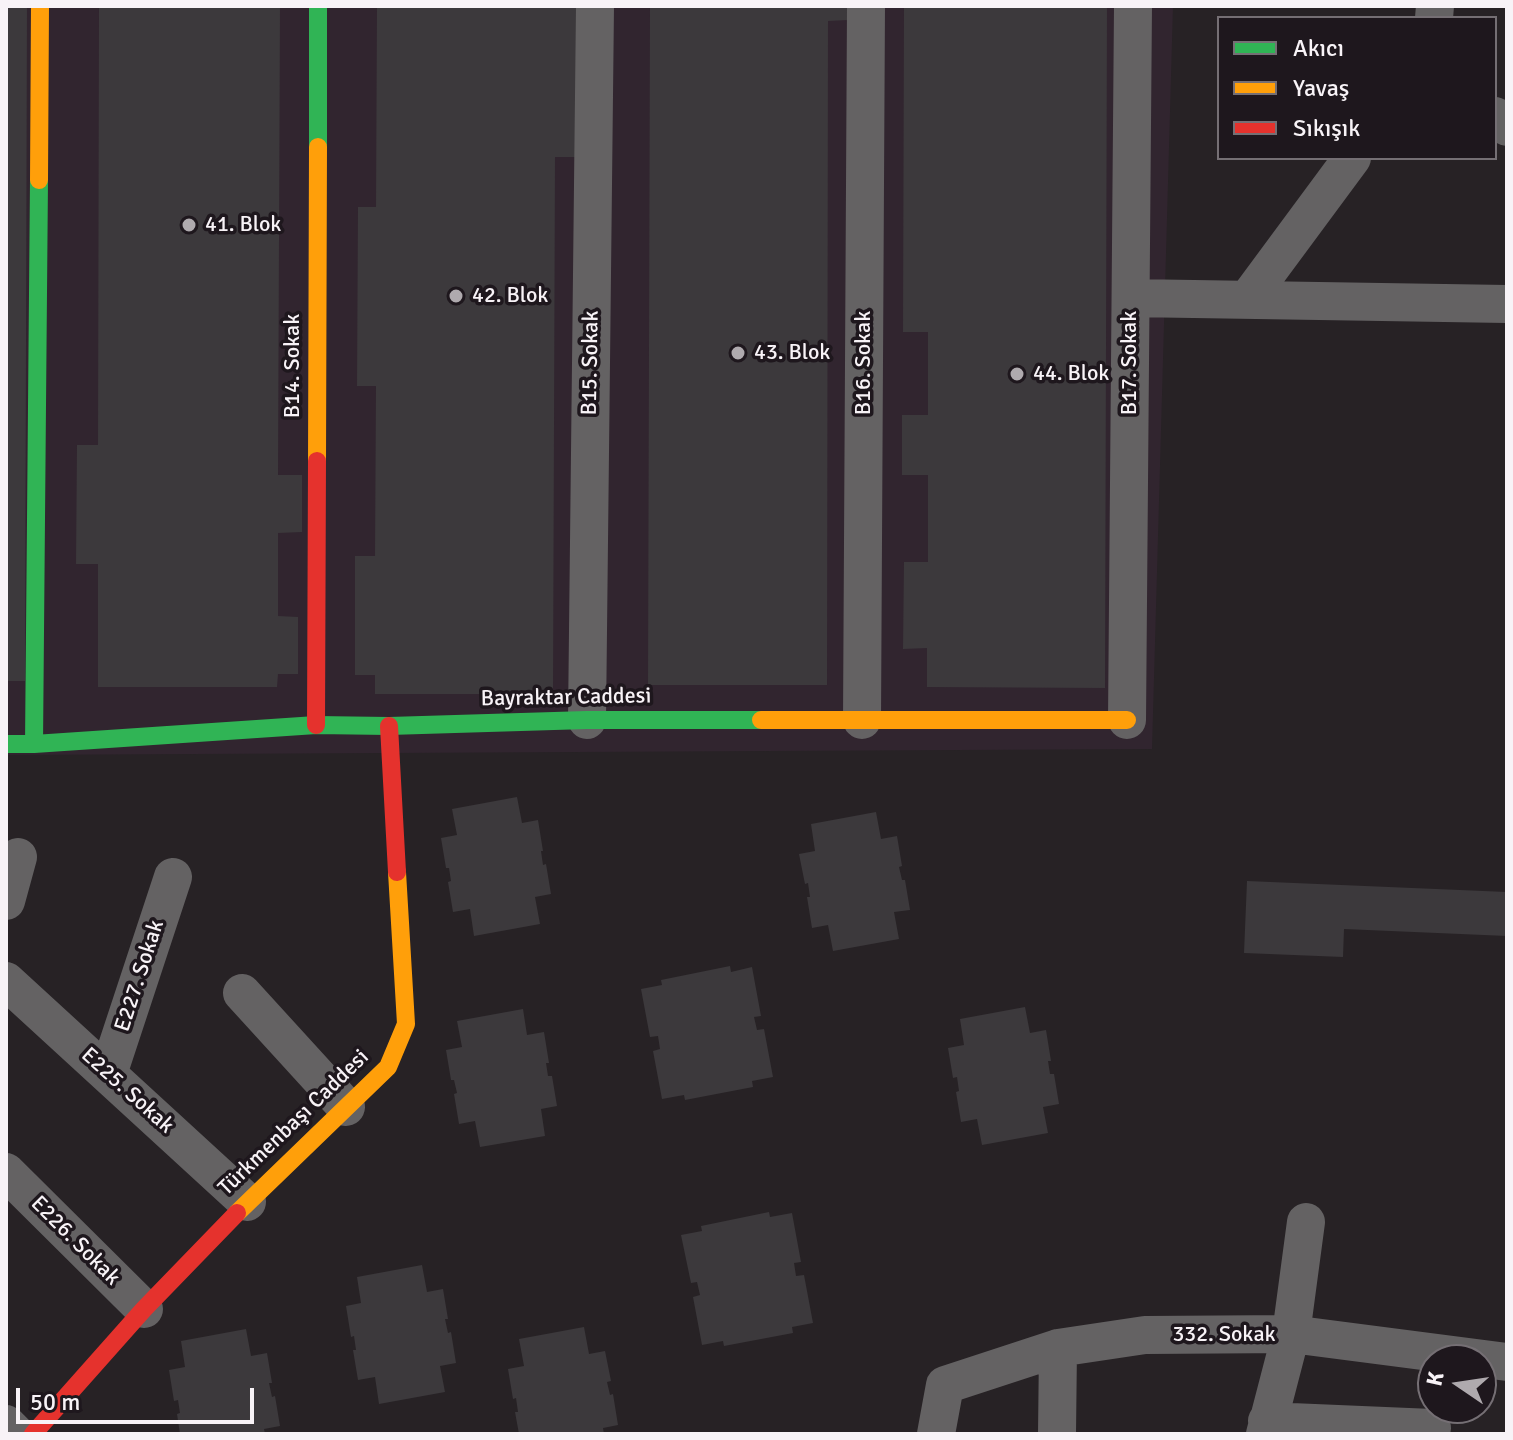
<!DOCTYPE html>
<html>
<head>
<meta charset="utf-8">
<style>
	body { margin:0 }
	#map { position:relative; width:1513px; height:1440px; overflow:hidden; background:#272225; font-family:Signika,sans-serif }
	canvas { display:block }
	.frame { position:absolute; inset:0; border:8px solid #f8f3f7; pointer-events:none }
	.legend { position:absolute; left:1217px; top:16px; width:280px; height:144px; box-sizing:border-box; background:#1e171d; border:2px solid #756f74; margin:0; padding:10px 14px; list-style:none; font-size:24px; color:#f8f3f7 }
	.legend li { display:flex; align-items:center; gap:16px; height:40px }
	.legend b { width:40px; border:2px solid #756f74 }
	.north { position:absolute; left:1417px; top:1344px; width:80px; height:80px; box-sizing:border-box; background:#1e171d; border:2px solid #756f74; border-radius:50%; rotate:283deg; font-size:22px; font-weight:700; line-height:32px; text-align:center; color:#f8f3f7 }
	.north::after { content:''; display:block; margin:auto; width:28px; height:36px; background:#afaaae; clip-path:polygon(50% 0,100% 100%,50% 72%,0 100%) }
	.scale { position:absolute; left:16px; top:1388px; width:238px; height:36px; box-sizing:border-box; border:4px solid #f8f3f7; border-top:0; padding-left:10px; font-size:24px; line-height:28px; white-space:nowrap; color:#f8f3f7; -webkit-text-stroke:6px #1e171d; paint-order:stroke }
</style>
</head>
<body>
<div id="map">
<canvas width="1513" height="1440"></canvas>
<div class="frame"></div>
<ul class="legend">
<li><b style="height:10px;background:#30b455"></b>Akıcı</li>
<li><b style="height:10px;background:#ff9f0a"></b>Yavaş</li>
<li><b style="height:10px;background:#e5322d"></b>Sıkışık</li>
</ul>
<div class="north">K</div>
<div class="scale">50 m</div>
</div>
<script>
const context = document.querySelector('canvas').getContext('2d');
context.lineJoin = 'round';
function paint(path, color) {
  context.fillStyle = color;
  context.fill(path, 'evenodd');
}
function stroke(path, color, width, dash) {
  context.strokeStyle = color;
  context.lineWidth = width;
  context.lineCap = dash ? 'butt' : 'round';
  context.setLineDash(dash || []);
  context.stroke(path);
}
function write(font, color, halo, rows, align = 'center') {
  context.font = font + ' Signika,sans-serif';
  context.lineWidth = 7;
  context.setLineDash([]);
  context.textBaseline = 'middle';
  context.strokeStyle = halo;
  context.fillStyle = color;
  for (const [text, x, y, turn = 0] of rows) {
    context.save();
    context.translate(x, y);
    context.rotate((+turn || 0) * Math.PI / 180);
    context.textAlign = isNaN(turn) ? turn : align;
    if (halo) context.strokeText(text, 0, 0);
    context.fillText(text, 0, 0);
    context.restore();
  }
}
paint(new Path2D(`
	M6,6h1167l-21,743 -1146,6z`), '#31252f');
paint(new Path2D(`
	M6,6h21l-2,675h-19z
	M99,6h181l-2,469h24v57l-24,1v83l20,1v57h-20l-1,13h-179v-123h-22l1,-119h21z
	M377,6h178v2h24l-1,149h-23l-2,537h-178v-19h-20v-119h20l1,-170h-19l1,-179h18z
	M650,6h198v14l-20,1 -1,664h-179z
	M904,6h203l-2,682 -178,-1v-39l-24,1 1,-87h24v-87h-26v-60h26v-83h-25z
	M517,797l5,26 16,-3 5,31h-2l2,14 3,-1 5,30 -16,3 5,27 -66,12 -4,-27 -17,3 -5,-30 3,-1 -2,-13h-3l-5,-30 16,-3 -5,-26z
	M876,812l5,27 16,-3 5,30 -3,1 3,13h3l5,30 -16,2 5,27 -66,12 -5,-26 -16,3 -5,-31h3l-2,-14 -3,1 -6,-30 16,-3 -4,-27z
	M1247,881l260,11v44l-163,-7 -1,28 -99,-4z
	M730,966l1,6 21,-5 9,49 -7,1 3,13 7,-1 9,48 -21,4 1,6 -68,13 -1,-5 -22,4 -9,-48 7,-2 -2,-13 -8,1 -9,-48 21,-4 -1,-5z
	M1025,1007l5,26 16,-3 5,31h-3l2,13h4l5,30 -16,3 5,26 -66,12 -5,-26 -16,3 -5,-30 3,-1 -2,-14 -4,1 -5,-30 16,-3 -4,-26z
	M523,1009l4,26 17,-3 5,31h-3l2,13h4l5,30 -16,3 4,27 -65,11 -5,-26 -16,3 -5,-30 3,-1 -3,-13h-3l-5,-30 16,-3 -5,-26z
	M769,1212l1,5 22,-4 9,49 -7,1 2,13 8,-1 9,48 -21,4 1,6 -69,13 -1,-5 -21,4 -9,-48 7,-2 -3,-13 -6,1 -10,-48 21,-4 -1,-5z
	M422,1265l5,27 16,-3 5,30h-3l3,14 3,-1 5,31 -16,3 5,26 -66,12 -4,-27 -17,3 -5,-30h3l-2,-14 -3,1 -5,-31 15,-3 -4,-26z
	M584,1327l5,27 16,-3 6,30 -4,1 3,13 3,-1 5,31 -15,3 1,6h-85l-4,-22h3l-2,-14 -3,1 -5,-30 16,-3 -5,-27z
	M246,1329l5,27 16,-3 5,30h-3l3,14 3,-1 5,30 -16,3 1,5h-85l-3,-20 3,-1 -2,-13 -4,1 -5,-31 16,-3 -4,-26z`), '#3c393c');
stroke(new Path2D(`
	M1434,18l1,-12
	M1495,116l12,11
	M1131,298l376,6
	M1247,300l105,-142
	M587,720l8,-714
	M862,720l4,-714
	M1127,720l6,-714
	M6,901l12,-44
	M6,981l241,221
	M242,993l104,114
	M108,1074l65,-197
	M6,1172l138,137
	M1267,1421l165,7
	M6,1424l10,10
	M936,1434l9,-49 113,-37 87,-13 146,-1 216,28
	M1057,1434l1,-86
	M1265,1434l26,-100 15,-112`), '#646263', 38);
stroke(new Path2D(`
	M318,147v-141
	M6,744h28l282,-19 73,1 198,-6h174
	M34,744l5,-564`), '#30b455', 18);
stroke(new Path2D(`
	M39,180l1,-174
	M317,461l1,-314
	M761,720h366
	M237,1213l151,-146 18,-43 -9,-152`), '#ff9f0a', 18);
stroke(new Path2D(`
	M316,725l1,-264
	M389,726l8,146
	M33,1434l111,-125 93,-96`), '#e5322d', 18);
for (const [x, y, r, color] of [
	[189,225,8,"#afaaae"],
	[456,296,8,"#afaaae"],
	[738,353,8,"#afaaae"],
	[1017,374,8,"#afaaae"]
]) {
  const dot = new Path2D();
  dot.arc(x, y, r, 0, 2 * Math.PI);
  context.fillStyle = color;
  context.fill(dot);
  stroke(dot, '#1e171d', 3);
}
write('22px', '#f8f3f7', '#1e171d', [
	["41. Blok",205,225],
	["42. Blok",472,296],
	["43. Blok",754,353],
	["44. Blok",1033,374]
], 'left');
write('22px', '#f8f3f7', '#1e171d', [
	["B15. Sokak",591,363,-89],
	["B16. Sokak",864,363,-90],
	["B17. Sokak",1130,363,-90],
	["B14. Sokak",293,366,-90],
	["Bayraktar Caddesi",566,698,-1],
	["E227. Sokak",140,976,-72],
	["E225. Sokak",127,1091,42],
	["Türkmenbaşı Caddesi",294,1123,-44],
	["E226. Sokak",75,1241,45],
	["332. Sokak",1224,1335]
]);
</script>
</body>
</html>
